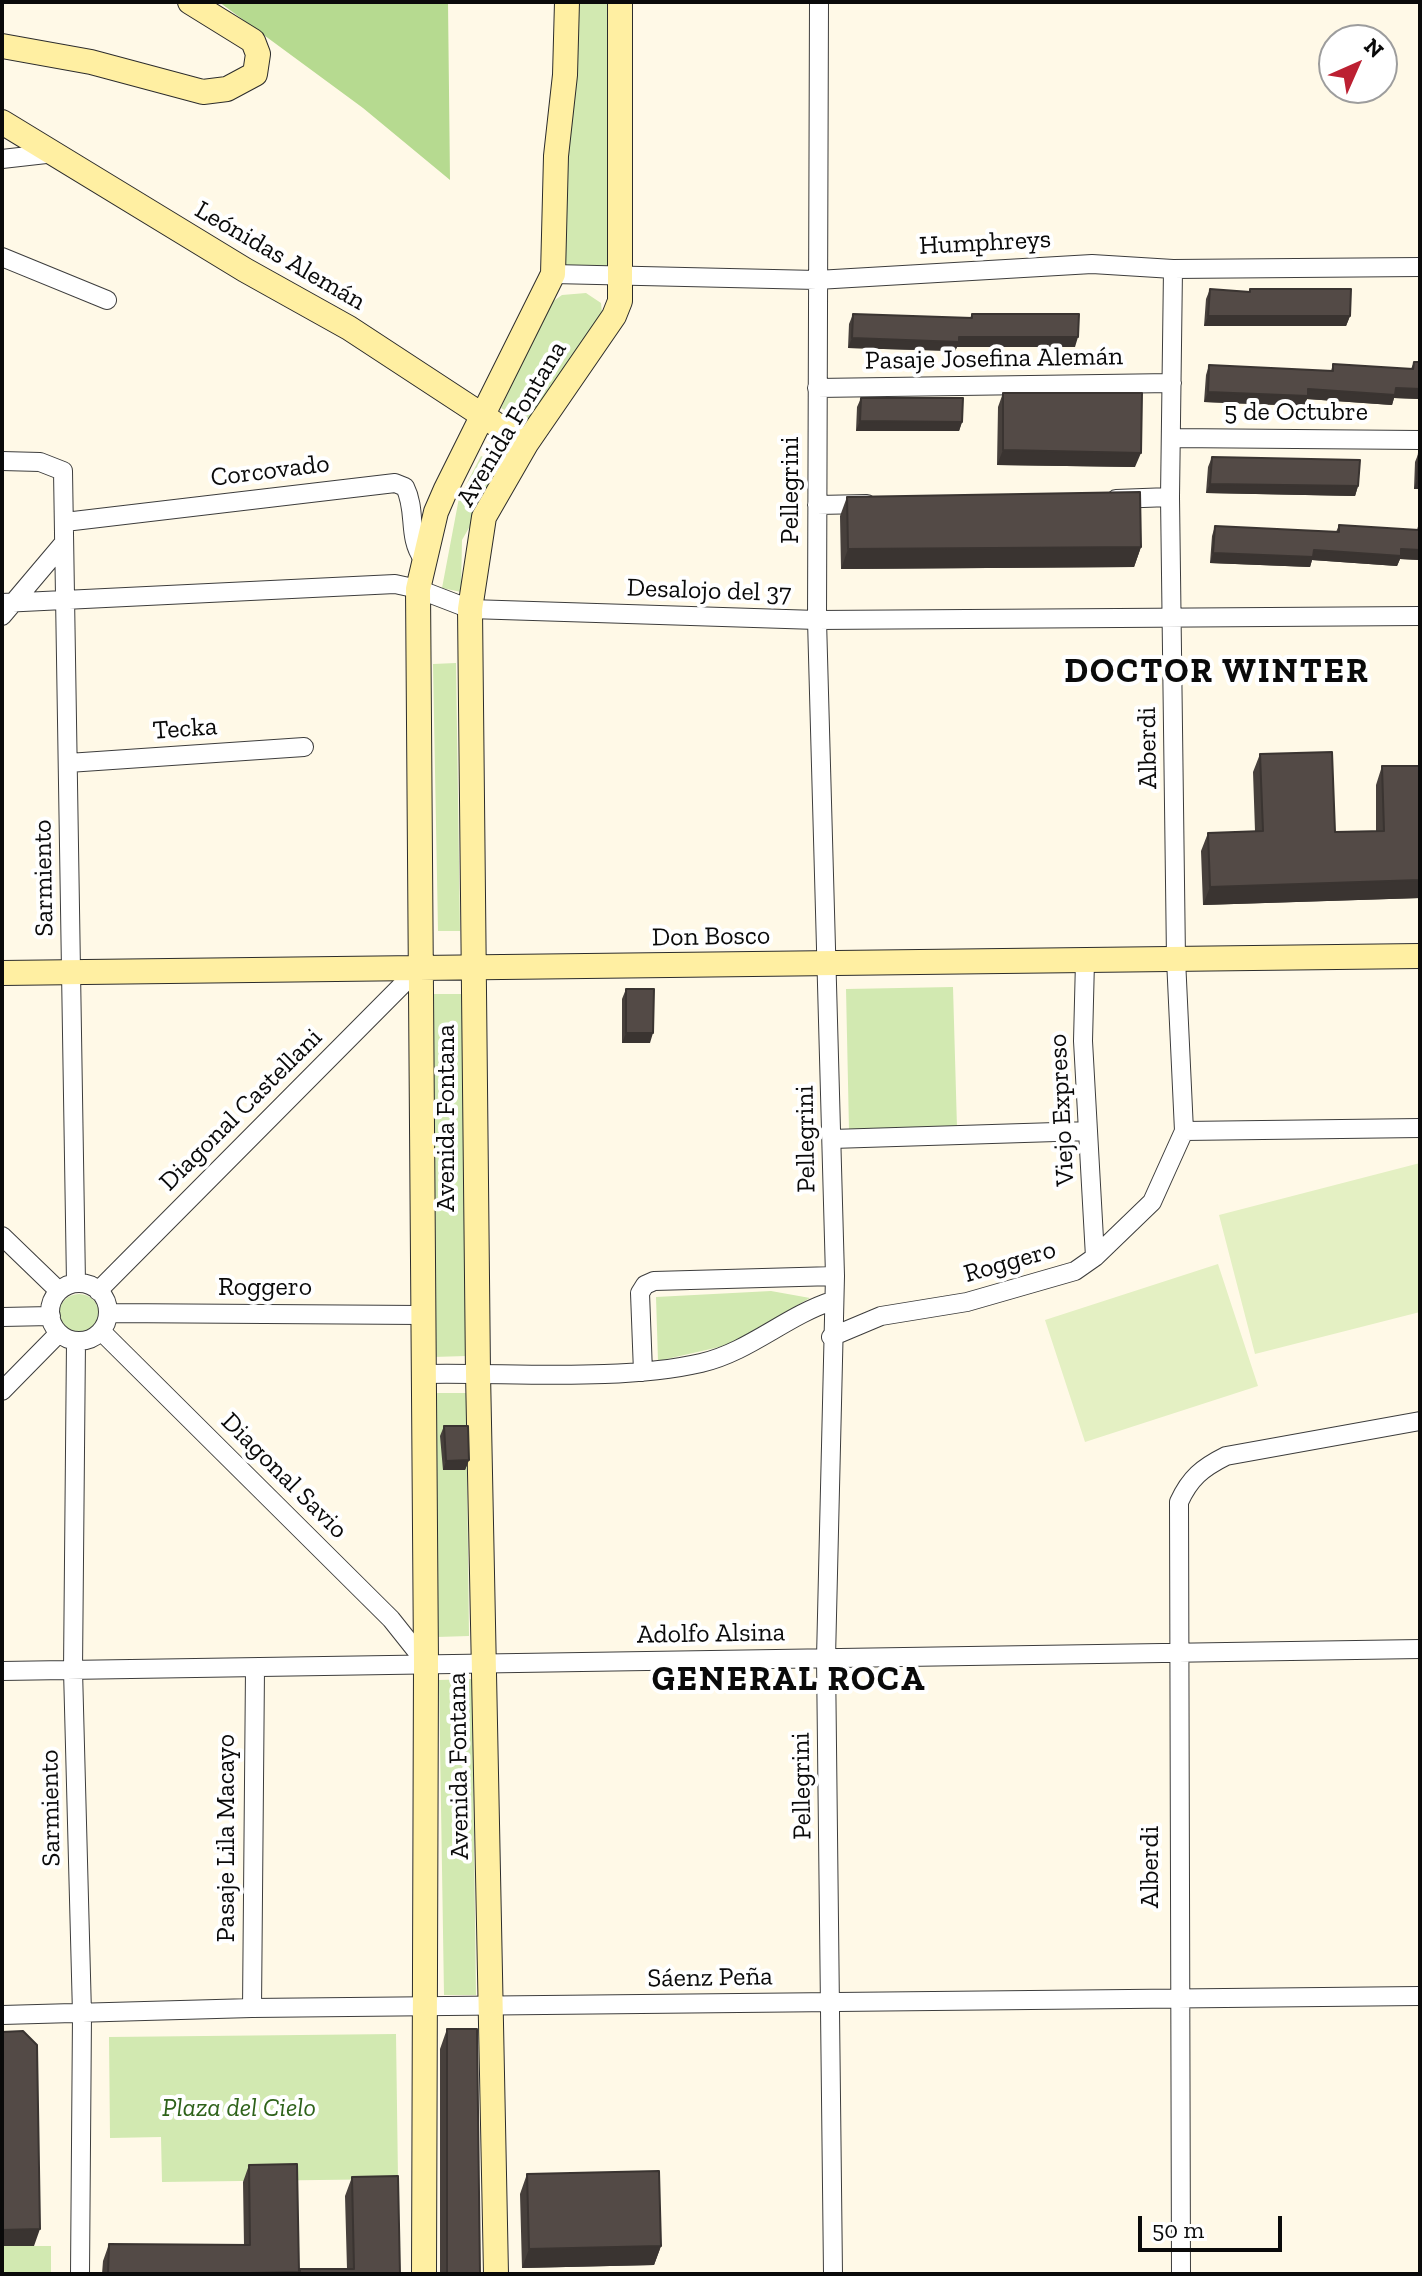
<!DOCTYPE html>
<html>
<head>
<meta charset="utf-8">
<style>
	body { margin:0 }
	#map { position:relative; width:1422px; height:2276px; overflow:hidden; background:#fff9e7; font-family:"Zilla Slab",serif }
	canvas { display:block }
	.frame { position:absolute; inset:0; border:4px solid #0a0a0a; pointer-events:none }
	.north { position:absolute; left:1318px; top:24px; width:80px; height:80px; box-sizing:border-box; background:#fff; border:2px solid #9d9d9d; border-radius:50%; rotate:45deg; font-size:22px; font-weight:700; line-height:32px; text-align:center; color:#0a0a0a }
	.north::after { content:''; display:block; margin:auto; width:28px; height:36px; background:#bc2032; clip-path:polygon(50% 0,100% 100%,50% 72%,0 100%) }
	.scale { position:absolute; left:1138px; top:2216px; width:144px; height:36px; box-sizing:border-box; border:4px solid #0a0a0a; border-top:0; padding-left:10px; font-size:24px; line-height:28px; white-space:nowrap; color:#0a0a0a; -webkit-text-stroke:6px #fff; paint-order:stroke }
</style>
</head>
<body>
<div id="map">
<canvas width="1422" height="2276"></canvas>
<div class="frame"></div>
<div class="north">N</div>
<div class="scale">50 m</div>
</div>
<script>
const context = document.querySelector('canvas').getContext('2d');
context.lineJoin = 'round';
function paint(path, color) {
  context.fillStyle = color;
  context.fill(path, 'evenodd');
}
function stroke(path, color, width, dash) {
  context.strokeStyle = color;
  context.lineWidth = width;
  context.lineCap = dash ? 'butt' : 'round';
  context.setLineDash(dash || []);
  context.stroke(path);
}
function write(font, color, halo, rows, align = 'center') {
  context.font = font + ' "Zilla Slab",serif';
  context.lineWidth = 8;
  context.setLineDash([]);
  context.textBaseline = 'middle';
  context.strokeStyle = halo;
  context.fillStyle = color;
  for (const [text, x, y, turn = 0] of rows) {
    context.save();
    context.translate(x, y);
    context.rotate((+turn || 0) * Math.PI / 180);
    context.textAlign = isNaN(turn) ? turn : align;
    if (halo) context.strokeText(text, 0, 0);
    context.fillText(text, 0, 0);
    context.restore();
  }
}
paint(new Path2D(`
	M578,2h34l-2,264 -48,-1v-86z
	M586,293l15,10 2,20 -72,102 -30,-17 47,-103 14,-10z
	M481,456l23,11 -42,73 -1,52 -19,-4 17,-90z
	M456,663l4,268h-22l-5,-267z
	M953,987l4,141 -108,2 -3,-141z
	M430,994h33l3,362 -33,1z
	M771,1291l39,7 -82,47 -70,16 -2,-64z
	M59 1314a20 20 0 1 1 40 0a20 20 0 1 1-40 0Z
	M433,1393h33l3,243 -32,1z
	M472,1679l4,316h-32l-5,-315z
	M396,2034l2,145 -236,3 -1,-45 -51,1 -1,-101z
	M2,2246h49v28h-49z`), '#d2e9b1');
paint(new Path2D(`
	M219,2h229l2,178 -87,-72z`), '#b6da90');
paint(new Path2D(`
	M1420,1163v149l-165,42 -36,-139z
	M1218,1264l40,122 -173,56 -40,-122z`), '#e4f0c3');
const street = new Path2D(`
	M819,2l-2,618 18,656 -9,382 7,616
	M2,159l53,-6
	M2,257l105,43
	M553,274l264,6 275,-16 81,5 247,-2
	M817,388l355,-5
	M1171,438l249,2
	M2,461l38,1 23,9 13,812
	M1116,499l54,-2
	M817,505l50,-1
	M65,522l330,-39 10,4c12,24 2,50 18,72
	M2,603l393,-19 23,5 52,20 347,11 603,-4
	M2,616l60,-71
	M68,763l236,-16
	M1085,961l-2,80 12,216
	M1184,1131l236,-3
	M832,1139l256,-8
	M2,1236l57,55
	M50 1312a29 29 0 1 1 58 0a29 29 0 1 1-58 0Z
	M98,1291l323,-325
	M108,1313l314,2
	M2,1317l49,-1
	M101,1331l290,288 35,44
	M831,1337l50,-21 86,-14 108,-31 20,-14 57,-55 32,-71 -8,-172 -6,-462 3,-228
	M76,1341l-3,329 9,344 -2,260
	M643,1372l-3,-79 5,-8 9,-4 181,-5
	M421,1374c89,-2 195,8 280,-11 48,-11 85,-47 131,-62
	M2,1391l57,-58
	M2,1671l1418,-22
	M252,2008l3,-339
	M2,2015l250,-7 1168,-12
	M1181,2274l-2,-772c11,-24 23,-34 47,-46l194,-35`);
const secondary = new Path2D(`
	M2,46l89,16 112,30 24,-3 28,-15 3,-20 -5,-13 -63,-39
	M2,122l243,148 104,58 177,116
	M2,973l1418,-17
	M424,2274l2,-611 -8,-1074 18,-77 10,-23 107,-215 3,-118 9,-81 2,-73
	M496,2274l-18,-901 -8,-764 14,-92 42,-73 88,-128 6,-15v-299`);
stroke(street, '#3d3d3d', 20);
stroke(secondary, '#2c2c2c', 26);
stroke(street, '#fff', 18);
stroke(secondary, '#ffefa2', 24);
paint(new Path2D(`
	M1210,289l39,3 1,-3 100,27 -4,10h-142l2,-27z
	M853,314l117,4 2,-4 103,33h-118l-2,4 -107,-3 1,-24z
	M1414,362h6v37l-26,-1 -2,7 -85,-6 -3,7 -100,-4 2,-27 3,-10 122,6 2,-7 78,5z
	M1003,393l132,74 -138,-2 1,-58z
	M861,398l101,24 -3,9h-103l1,-24z
	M1419,452l1,1v36h-6l1,-27z
	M1212,457l146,29 -3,10 -149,-3 2,-26z
	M847,497l294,50 -7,20 -293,2 -1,-53z
	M1419,523l1,37 -20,-1 -3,7 -85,-6 -2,7 -100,-4 2,-27 3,-10 121,6 3,-7 78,5z
	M1260,754l75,78 41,-1v-46l6,-19h38v132l-217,7 -2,-54 7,-18 47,-2 -2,-59z
	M626,989l24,54h-28v-44z
	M444,1426l25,34 -4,10h-22l-3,-34z
	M447,2029l33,245h-40v-225z
	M249,2165l50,107 48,-3 -2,-73 7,-19 48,97h-298l1,-13 6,-17 135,1 -1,-63z
	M527,2174l134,72 -7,19 -132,3 -2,-74z`), '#47403c');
paint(new Path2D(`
	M1208,316h142l-4,10h-142z
	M959,337h119l-3,10h-118l-2,4 -107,-3 4,-10z
	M1396,388l24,1v10l-26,-1 -2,7 -85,-6 -3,7 -100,-4 4,-10z
	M860,421l102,1 -3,9h-103z
	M1003,450l138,3 -6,14 -138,-2z
	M1417,479l3,1v9h-6z
	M1210,484l148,2 -3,10 -149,-3z
	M1141,547l-7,20 -293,2 7,-20z
	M1401,549l19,1v10l-20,-1 -3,7 -85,-6 -2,7 -100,-4 3,-10z
	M1420,880v18l-217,7 7,-18z
	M626,1033h27l-3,10h-28z
	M469,1460l-4,10h-22l3,-9z
	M40,2229l-6,17h-32v-16z
	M661,2246l-7,19 -132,3 7,-19z
	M299,2272l-1,2h-48v-1z`), '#3a3431');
const building = new Path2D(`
	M1210,289l40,3v-3h101l-1,27h-142z
	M853,314l119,4v-4h107l-1,23h-119v5l-107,-4z
	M1414,362h6v27l-24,-1 -1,7 -87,-6v7l-100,-4 1,-27 124,6v-7l80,5z
	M1003,393h139l-1,60 -138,-3z
	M861,398h102l-1,24 -102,-1z
	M1419,452l1,1v27l-3,-1z
	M1212,457l148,3 -2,26 -148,-2z
	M1140,492l1,55 -293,2 -1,-52z
	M1419,523l1,27 -19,-1v7l-87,-6 -1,7 -100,-4 2,-27 124,6v-7l80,5z
	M1332,752l3,80 49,-1 -2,-65h38v114l-210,7 -2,-54 55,-2 -3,-77z
	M626,989h28l-1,44h-27z
	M444,1426h24l1,34 -23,1z
	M447,2029h30l3,245h-33z
	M23,2031l14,14 3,184 -38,1v-198z
	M297,2164l2,108 -49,1v1h-142l1,-30 141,1 -1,-80z
	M659,2171l2,75 -132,3 -2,-75z
	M398,2176l2,98h-100v-5h54l-2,-92z`);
paint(building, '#534a46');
stroke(building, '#3a3431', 2);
write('26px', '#0a0a0a', '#fff', [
	["Humphreys",985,243,-3],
	["Leónidas Alemán",280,256,30],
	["Pasaje Josefina Alemán",994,359,-1],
	["5 de Octubre",1296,413],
	["Avenida Fontana",512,424,-59],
	["Corcovado",270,471,-7],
	["Pellegrini",791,490,-90],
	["Desalojo del 37",709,591,2],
	["Tecka",185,729,-4],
	["Alberdi",1148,748,-91],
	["Sarmiento",44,878,-91],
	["Don Bosco",711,937,-1],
	["Diagonal Castellani",241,1110,-45],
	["Viejo Expreso",1062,1110,-93],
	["Avenida Fontana",447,1118,-90],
	["Pellegrini",806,1139,-91],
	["Roggero",1010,1262,-16],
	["Roggero",265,1288],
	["Diagonal Savio",284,1476,45],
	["Adolfo Alsina",711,1634,-1],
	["Avenida Fontana",459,1766,-91],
	["Pellegrini",802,1786,-91],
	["Sarmiento",51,1808,-91],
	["Pasaje Lila Macayo",227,1838,-90],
	["Alberdi",1151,1867,-90],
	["Sáenz Peña",710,1978,-1]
]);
write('italic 26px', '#2e621a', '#fff', [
	["Plaza del Cielo",239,2109]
]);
context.letterSpacing = '2px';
write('bold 34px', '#0a0a0a', '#fff', [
	["DOCTOR WINTER",1217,672],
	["GENERAL ROCA",789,1680]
]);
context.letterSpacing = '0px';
</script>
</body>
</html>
